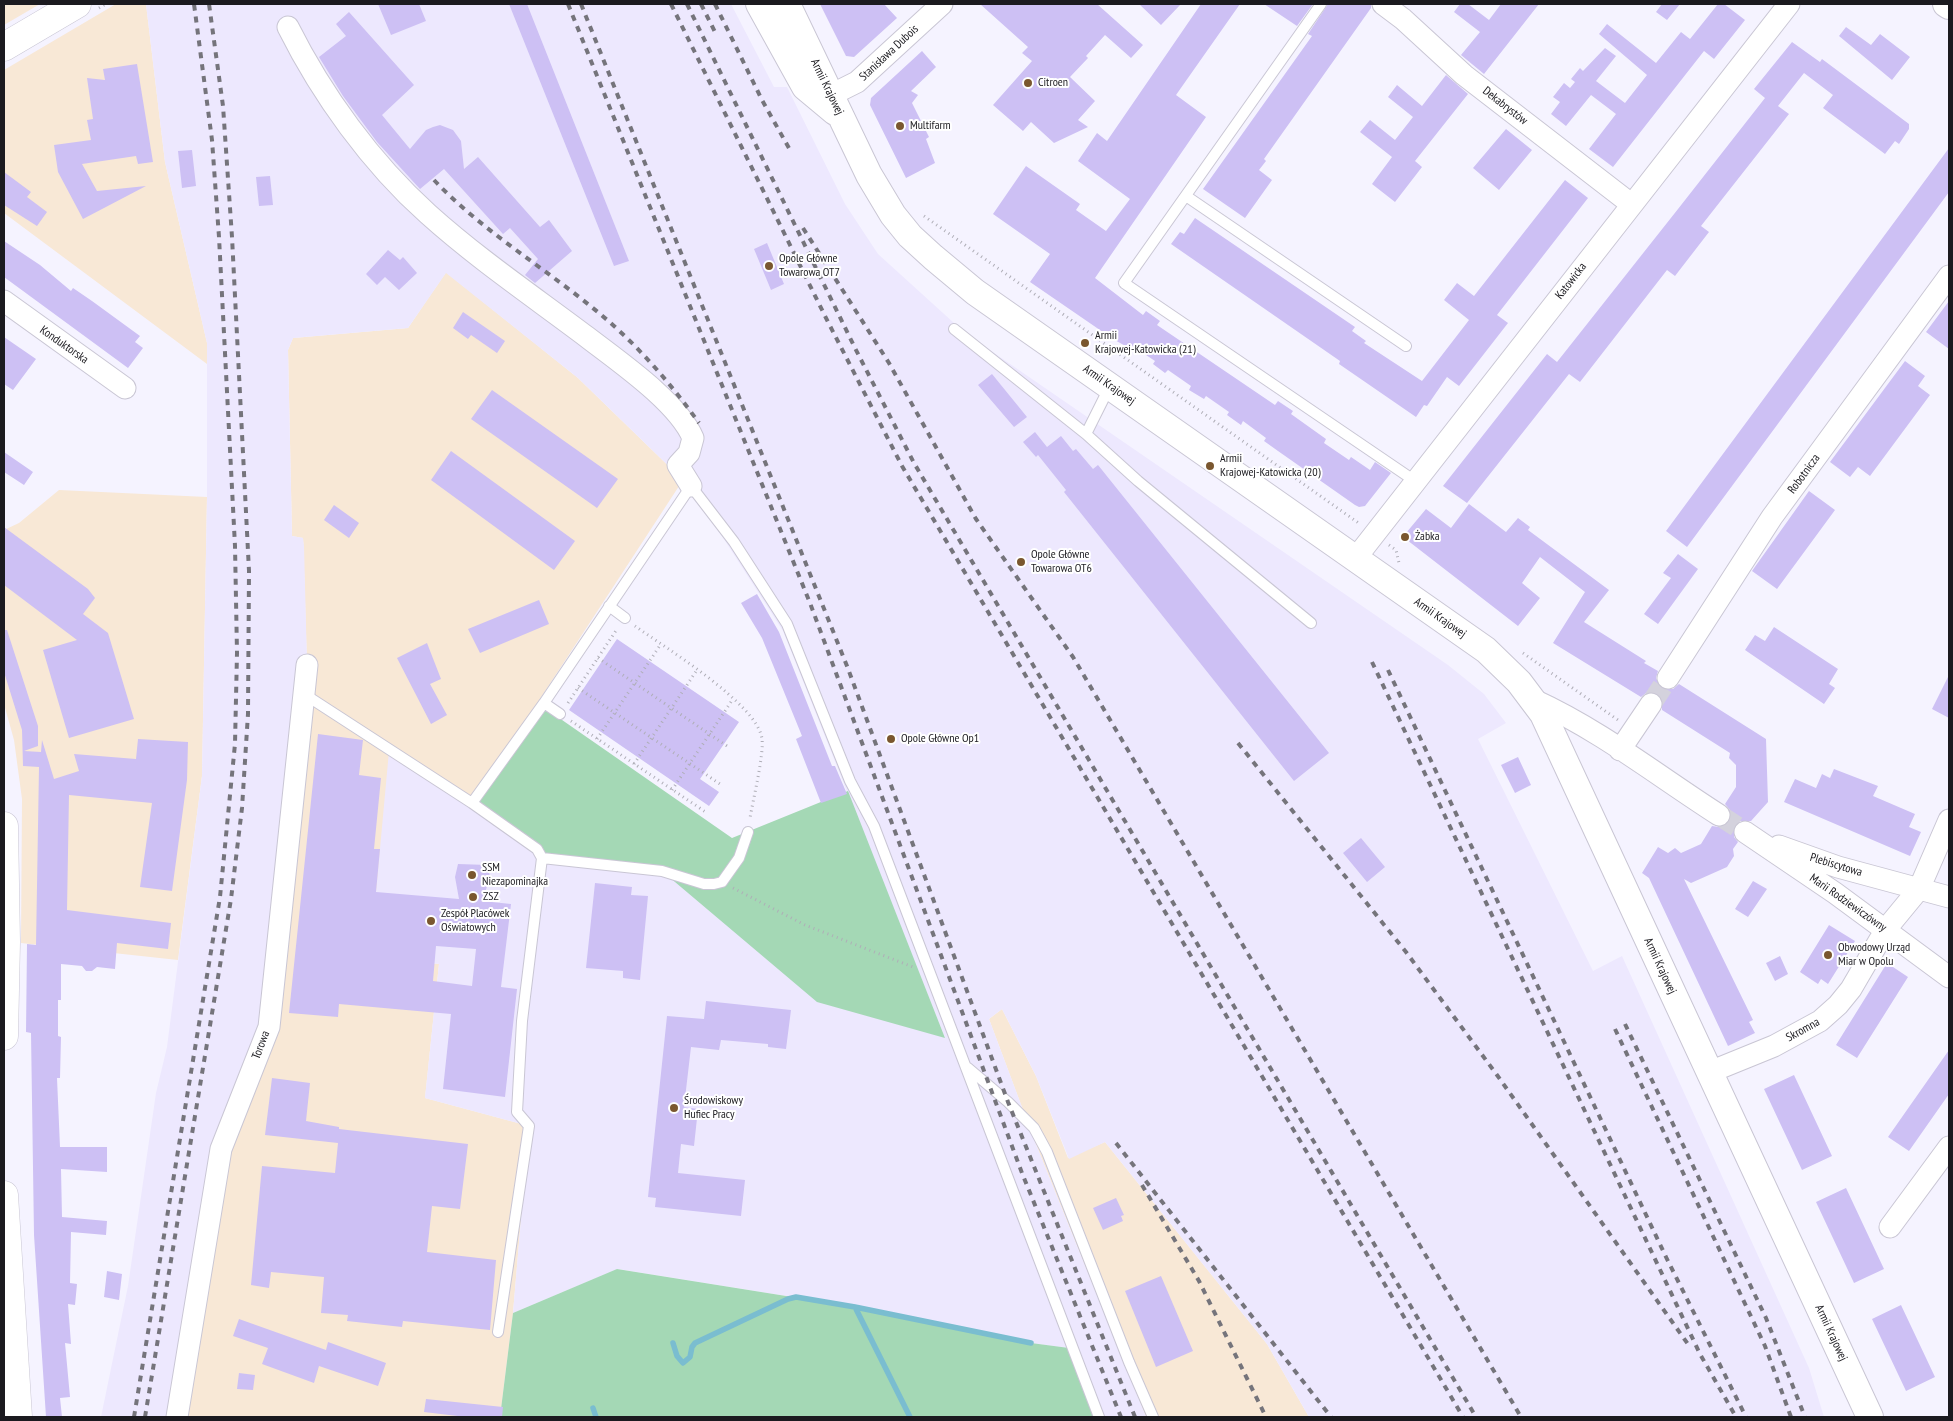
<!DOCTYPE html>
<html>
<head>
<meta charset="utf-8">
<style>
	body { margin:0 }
	#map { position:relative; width:1953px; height:1421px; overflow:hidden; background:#f5f3ff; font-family:"PT Sans Narrow",sans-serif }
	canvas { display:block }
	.frame { position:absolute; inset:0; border:5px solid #1b1a1f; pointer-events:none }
</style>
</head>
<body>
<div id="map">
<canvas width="1953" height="1421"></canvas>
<div class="frame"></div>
</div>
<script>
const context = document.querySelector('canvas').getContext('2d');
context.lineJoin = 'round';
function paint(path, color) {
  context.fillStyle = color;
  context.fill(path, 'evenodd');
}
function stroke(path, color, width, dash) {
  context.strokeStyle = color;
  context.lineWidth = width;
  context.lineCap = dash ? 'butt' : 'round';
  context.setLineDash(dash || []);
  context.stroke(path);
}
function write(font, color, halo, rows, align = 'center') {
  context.font = font + ' "PT Sans Narrow",sans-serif';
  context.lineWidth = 4;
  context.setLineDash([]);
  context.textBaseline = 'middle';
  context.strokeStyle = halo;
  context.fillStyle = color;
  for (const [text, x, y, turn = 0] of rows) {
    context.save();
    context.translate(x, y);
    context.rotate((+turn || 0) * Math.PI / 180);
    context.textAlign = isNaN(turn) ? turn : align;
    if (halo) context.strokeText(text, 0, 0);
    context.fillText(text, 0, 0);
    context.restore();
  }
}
paint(new Path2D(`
	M4,4h36l-36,21z
	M116,4h30l19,158 42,181v21l-203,-151v-143z
	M446,272l132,106 105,102 -211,323 -96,89 -32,61 95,11 -14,134 104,28 -16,187 -13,104h-323l130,-752 -4,-127 -11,-2 -4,-186 5,-12 115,-10z
	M59,490l148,7 -5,279 -24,184 -157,-17 1,-144 -8,-59 -10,-36v-174l15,-7z
	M1002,1009l34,67 32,82 37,-16 162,202 42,73h-163l-111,-275 -46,-123z`), '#f8e8d6');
paint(new Path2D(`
	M146,4h585l43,83h13l58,117 33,50 87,79 483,332 36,29 22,29 -28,16 115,232 29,-15 187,412 15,49h-515l-42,-73 -162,-202 -36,17 -33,-83 -34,-67 -13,10 46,123 111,275h-53l-25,-69 -37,-5 -176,-36 -237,-38 -105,44 16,-187 -104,-28 14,-134 -95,-11 32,-61 13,-141 83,52 190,68 283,167 -162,-407 -72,-112 -28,-39 -105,-102 -132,-105 -38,55 -115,10 -5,12 4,186 11,2 1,8 3,119 -38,362 -48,122 -44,268h-76l27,-131 28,-193 11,-46 35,-271 5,-279v-154l-42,-181z`), '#ede8fe');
paint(new Path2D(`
	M545,711l7,2 180,125 116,-47 97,247 -128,-36 -155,-131 -120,-13 -70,-55z
	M617,1269l238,38 176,36 38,5 24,69h-593l13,-104z`), '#a4d8b5');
stroke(new Path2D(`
	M855,1307l55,110
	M673,1343l4,13 6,7 7,-6 2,-10 3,-4 93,-44 8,-2 59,10 176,36
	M593,1408l3,9`), '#7abdd0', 5.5);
paint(new Path2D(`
	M378,4h41l7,17 -35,14z
	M509,4h18l102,257 -15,5z
	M820,4h64l13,14 -43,39 -8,-1z
	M980,4h117l46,41 -12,13 -26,-23 -19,21 2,2 -18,19 25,24 -17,19 10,7 -34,16 -23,-21 -8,9 -30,-26 39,-44 -10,-8 6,-6z
	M1139,4h42l-20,21z
	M1201,4h39l-64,91 30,22 -111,161 48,37 3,-4 14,10 -3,4 118,80 3,-4 15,10 -2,3 35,25 -2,4 25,17 2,-3 19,13 5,-8 16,11 -26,33 -6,1 -4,-2 -77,-54 -14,-10 2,-3 -23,-17 -2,4 -14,-10 2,-3 -23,-16 -2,3 -15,-9 2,-4 -23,-16 -3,3 -12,-9 2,-3 -24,-16 -2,3 -16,-9 -83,-57 20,-28 -57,-40 33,-48 54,38 -4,6 30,21 24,-32 -52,-38 19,-28 10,8z
	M1264,4h49l-16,22z
	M1328,4h43v4l-107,151 2,2 -7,9 13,10 -27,38 -42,-29 109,-153 -4,-2z
	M1460,4h8l21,16 12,-16h38l-55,70 -23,-19 19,-23 -26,-20z
	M1662,4h18l-13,16 -11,-8z
	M1718,4h6l21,16 -31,39 -10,-8 -91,116 -24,-18 27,-35 -25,-19 -25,31 -15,-12 9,-12 -7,-5 11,-14 6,5 5,-6 -4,-3 9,-11 3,3 22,-23 11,8 -20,25 29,22 22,-28 -48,-41 8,-10 49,39 25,-31 9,7z
	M349,12l65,73 -32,30 28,34 16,-19 7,-3 7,-2 13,5 8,11 3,28 14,-12 62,70 9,-7 23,31 -37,32 -10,-8 13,-16 -28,-31 -7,6 -59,-65 -24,20 -43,-47 -34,-46 -24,-39 27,-21 -10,-12z
	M1846,27l25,18 9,-11 30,23 -18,23 -53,-44z
	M1792,42l28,20 2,-3 87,65v5l-10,15 -4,-3 -10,13 -62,-46 10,-13 -29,-22 -26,33 11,8 -88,112 8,6 -34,44 -8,-6 -87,112 -11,-8 -102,129 -24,-17 104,-132 10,8 121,-153 87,-111 -11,-9z
	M922,51l14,16 -25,24 7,4 -6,8 17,34 -3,2 9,24 -29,15 -36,-73 1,-7z
	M137,64l16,98 -15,2 -2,-8 -54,8 15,27 49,-5 -63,33 -25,-47 -4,-27 37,-5 -4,-20 6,-1 -6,-41 18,2 -2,-11z
	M1446,75l22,19 -53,67 7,6 -27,35 -23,-18 20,-27 -32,-25 10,-12 25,20 18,-23 -25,-20 9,-12 25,21z
	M1506,129l26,21 -33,40 -26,-22z
	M1949,148v44l-262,355 -21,-16z
	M192,150l4,36 -14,2 -4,-37z
	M4,172l27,20 -4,5 20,15 -10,14 -33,-21z
	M270,176l3,29 -14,1 -3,-29z
	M1565,180l23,18 -91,117 11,8 -49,63 -12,-9 -20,29 -3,-1 -8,12 -77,-53 1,-3 -169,-117 9,-12 4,2 11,-16 160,109 -3,4 14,10 -2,2 58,38 47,-61 -25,-20 13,-17 17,13z
	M4,241l36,24 31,26 2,-3 19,13 48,35 -5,6 8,6 -15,20 -124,-91z
	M767,243l17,41 -13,6 -17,-41z
	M388,250l12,10 3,-3 14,16 -18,17 -14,-13 -8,8 -11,-11z
	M1949,301v48l-23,-17z
	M463,312l42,29 -8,12 -26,-18 -3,4 -15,-11z
	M4,337l32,22 -23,31 -9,-6z
	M1905,361l20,15 -7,10 12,9 -60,81 -12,-9 -8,10 -20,-15z
	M992,374l35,43 -13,10 -36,-42z
	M492,390l126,89 -21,29 -126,-89z
	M1035,432l12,15 14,-11 12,15 3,-2 17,20 5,-4 231,288 -35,28 -230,-289 2,-2 -28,-35 -2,2 -13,-15z
	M451,451l124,90 -21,29 -123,-90z
	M4,452l29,20 -9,13 -20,-13z
	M1809,491l26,19 -58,79 -25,-18z
	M1469,504l37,28 12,-14 12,9 -2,3 81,60 -25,32 62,39 -2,2 14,8 -2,7 5,10 12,1 6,-5 87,55 2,63 -17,19h-11l-6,4v12l4,5 -5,7 1,7 -7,11 -36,16 -7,-4 69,141 -4,2 6,11 -27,13 -79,-168 -7,-5 16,-26 10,6 7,-5 6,5 20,-9 11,-18 7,1 10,-5 1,-12 -5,-6 11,-17v-22l-7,-7 1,-5 -68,-43v-11l-4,-6h-12l-5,4 -88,-54 32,-51 -45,-35 -18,26 18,15 -22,28 -111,-86 -1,-7 20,-24 25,19z
	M334,505l25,18 -10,15 -25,-18z
	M4,527l84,62 7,9 -12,16 25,19 26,86 -65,19 -26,-88 34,-10 -73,-55z
	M1678,554l20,15 -40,55 -14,-10 27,-36 -8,-5z
	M757,594l22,38 53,134h3l12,28 -26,9 -25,-64 6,-3 -40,-98 -21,-35z
	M539,600l10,24 -69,29 -12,-24z
	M1774,627l64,42 -9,15 6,4 -11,16 -79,-54 10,-15 10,6z
	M4,630h3l31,96v20l-14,5 17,1 1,-12 12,39 25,-8 -5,-17 62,5 2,-20 50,3 -1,38 -15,111 -32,-4 12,-84 -83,-8 -2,115 104,13 -3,26 -51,-6 -2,26 -18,-2 -5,4h-6l-4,-5 -21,-2v36h-3v36l3,1 -1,41h-3l3,69h47v25l-46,-3 1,48 45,4 -1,14 -35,-3 -1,51 7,1 -2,21 -7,-1 3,40 -6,-1 5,54 -10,1 2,19h-16l-12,-182 -3,-202 -5,-1 1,-88 9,1 3,-178 -16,-1 -1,-36 -18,-58z
	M617,639l122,83 -39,57 19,13 -10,14 -140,-96z
	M427,643l14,36 -11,5 17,31 -16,9 -34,-66z
	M1949,675v43l-17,-9z
	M318,734l45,6 -4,35 22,3 -7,71h6l-4,43 83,7 -4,-22 3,-13 30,1 2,13 -8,23 29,3 -10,83 16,2 -12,108 -62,-8 8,-75 -112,-10 -1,13 -49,-4zM436,946l40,3 -4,37 -39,-5z
	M1518,757l13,28 -16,8 -14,-28z
	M1834,769l44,17 -5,10 42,18 -6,13 12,5 -11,24 -126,-54 11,-23 21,9 6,-14 8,4z
	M1361,838l24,29 -18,15 -24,-29z
	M1753,881l14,8 -19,28 -13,-8z
	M595,883l37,4 -1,8 17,1 -8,84 -17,-2v-7l-37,-3z
	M1829,925l26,16 -27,43 -7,-5 -3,5 -18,-12z
	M1780,956l8,18 -13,7 -9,-18z
	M1887,963l21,14 -51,81 -21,-13z
	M706,1001l85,9 -5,39 -18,-2v-3l-47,-4 -2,10 -28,-3 -7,60 14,2 -4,37 -13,-2 -3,29 67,7 -4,36 -86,-9 1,-9 -8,-1 19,-181 37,3z
	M1949,1050v44l-40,57 -21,-14z
	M1794,1075l38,81 -30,14 -38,-81z
	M272,1078l38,5 -4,38 33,6v2l129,15 -8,65 -28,-3 -5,46 69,8 -6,70 -87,-9 -1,6 -55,-6 1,-6 -27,-2 3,-36 -53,-5 -2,16 -18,-3 11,-119 73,7 3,-30 -73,-8z
	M1846,1188l38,81 -30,14 -38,-81z
	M1116,1198l8,17 -3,1 2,5 -20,9 -10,-22z
	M107,1271l15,3 -3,26 -15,-3z
	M1161,1276l32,75 -37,16 -31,-76z
	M1901,1305l34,72 -29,14 -34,-72z
	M239,1319l87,31 2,-8 58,21 -8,23 -59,-20 -5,17 -52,-19 6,-16 -35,-12z
	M239,1373l16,2 -2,15 -16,-1z
	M426,1399l77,8 -1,10h-36l-42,-5z`), '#cdc0f4');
stroke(new Path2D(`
	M1651,704l17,-26
	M1719,815l26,17`), '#d4d2dd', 21, [21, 11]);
const service = new Path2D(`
	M1321,4l-197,279 291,198
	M1186,196l220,150
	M954,329l132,105 24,-48
	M1086,434l52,47 173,142
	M609,606l16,12
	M304,694l168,109 65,46 5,9 -20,163 -5,91 12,14 -31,206
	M544,703l16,11
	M472,803l72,-100 147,-217 43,56 53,82 63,157 24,45 225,591
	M542,858l120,13 42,13h10l8,-2 17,-24 9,-26
	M968,1068l40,34 26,26 13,24 82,210 24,55`);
const minor = new Path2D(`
	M1383,4l20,15 61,56 167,129
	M288,27c34,68 83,136 140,187 50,45 106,83 159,123 31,24 91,65 106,101l-4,15 -11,12 13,21
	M831,95l26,-13 85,-78
	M4,301l121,87
	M1355,559l434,-555
	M1668,678l104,-161 177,-241
	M1534,700c66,30 124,76 185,115
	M1620,750l31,-46
	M1745,832l90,61 114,84
	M1779,846l59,21 111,30
	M1710,1072l64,-26 46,-25 18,-16 13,-16 35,-60 33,-40 30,-69
	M1890,1227l59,-80
	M177,1417l44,-268 48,-122 38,-362`);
const tertiary = new Path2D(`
	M759,4l46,83 30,25
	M787,4l82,171 24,40 17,21 23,21 42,35 511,358 33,32 24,32 327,703
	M1946,4l3,2`);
const secondary = new Path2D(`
	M4,47l73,-43
	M4,826l2,116 -2,94
	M4,1195l14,222`);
stroke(service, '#c9c6d4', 12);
stroke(minor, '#c9c6d4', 23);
stroke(tertiary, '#c9c6d4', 28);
stroke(secondary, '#c9c6d4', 29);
stroke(new Path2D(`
	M99,8l7,-4
	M924,216l436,308
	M1389,545l7,5 3,13
	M635,626c29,21 123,78 127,113 2,16 -9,61 -12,79
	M1523,653l95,67
	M598,658l129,88
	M578,688l145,98
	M568,703l49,-74
	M571,721l136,92
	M597,739l64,-95
	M634,764l63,-94
	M672,790l61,-91
	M733,888l72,37 108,42`), '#afaeb7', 3, [1, 4]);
stroke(service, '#fff', 10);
stroke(minor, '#fff', 21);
stroke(tertiary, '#fff', 26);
stroke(secondary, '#fff', 28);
stroke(new Path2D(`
	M568,4l242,599 212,570 99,244
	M581,4l266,662 161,436 127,315
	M671,4l157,318 74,144 561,951
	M687,4l168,344 59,115 562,954
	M701,4l15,30
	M715,4l47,96 28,50
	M434,180c53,56 122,94 180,146 32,29 60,62 85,97
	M803,228l86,135 87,156 97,138 448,760
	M1372,662l328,692 36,63
	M1388,670l278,587 80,160
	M1238,743l168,209 91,123 193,272
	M1625,1024l141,294 39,99
	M1615,1029l150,317 26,71
	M1116,1143l215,274
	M1142,1185l57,96 67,136
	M134,1417l86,-520 15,-153 2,-91 -2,-107 -16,-309 -7,-97 -18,-136
	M145,1417l86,-518 11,-91 6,-94 1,-143 -17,-334 -9,-131 -14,-102`), '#75747b', 4, [6, 6]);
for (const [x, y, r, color] of [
	[1028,83,5,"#7a572f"],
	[900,126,5,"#7a572f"],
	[769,266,5,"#7a572f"],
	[1085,343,5,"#7a572f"],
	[1210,466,5,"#7a572f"],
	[1405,537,5,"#7a572f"],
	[1021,562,5,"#7a572f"],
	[891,739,5,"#7a572f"],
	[472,875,5,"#7a572f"],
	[473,897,5,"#7a572f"],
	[431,921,5,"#7a572f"],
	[1828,955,5,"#7a572f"],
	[674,1108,5,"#7a572f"]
]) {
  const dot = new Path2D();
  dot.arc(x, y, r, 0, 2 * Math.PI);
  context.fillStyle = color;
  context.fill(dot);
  stroke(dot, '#fff', 2);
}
write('12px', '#1b1a1f', '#fff', [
	["Stanisława Dubois",889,53,-43],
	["Armii Krajowej",827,87,64],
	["Dekabrystów",1505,106,38],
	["Katowicka",1571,281,-52],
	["Konduktorska",64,345,35],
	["Armii Krajowej",1109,385,35],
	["Robotnicza",1804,474,-54],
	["Armii Krajowej",1440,618,35],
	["Plebiscytowa",1836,865,17],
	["Marii Rodziewiczówny",1848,903,35],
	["Armii Krajowej",1660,966,65],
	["Skromna",1803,1030,-29],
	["Torowa",261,1045,-69],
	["Armii Krajowej",1831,1333,65]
]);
write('12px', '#1b1a1f', '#fff', [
	["Citroen",1038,83],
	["Multifarm",910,126],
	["Opole Główne",779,259],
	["Towarowa OT7",779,273],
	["Armii",1095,336],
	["Krajowej-Katowicka (21)",1095,350],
	["Armii",1220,459],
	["Krajowej-Katowicka (20)",1220,473],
	["Żabka",1415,537],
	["Opole Główne",1031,555],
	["Towarowa OT6",1031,569],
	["Opole Główne Op1",901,739],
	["SSM",482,868],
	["Niezapominajka",482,882],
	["ZSZ",483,897],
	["Zespół Placówek",441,914],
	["Oświatowych",441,928],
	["Obwodowy Urząd",1838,948],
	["Miar w Opolu",1838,962],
	["Środowiskowy",684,1101],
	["Hufiec Pracy",684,1115]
], 'left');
</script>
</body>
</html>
